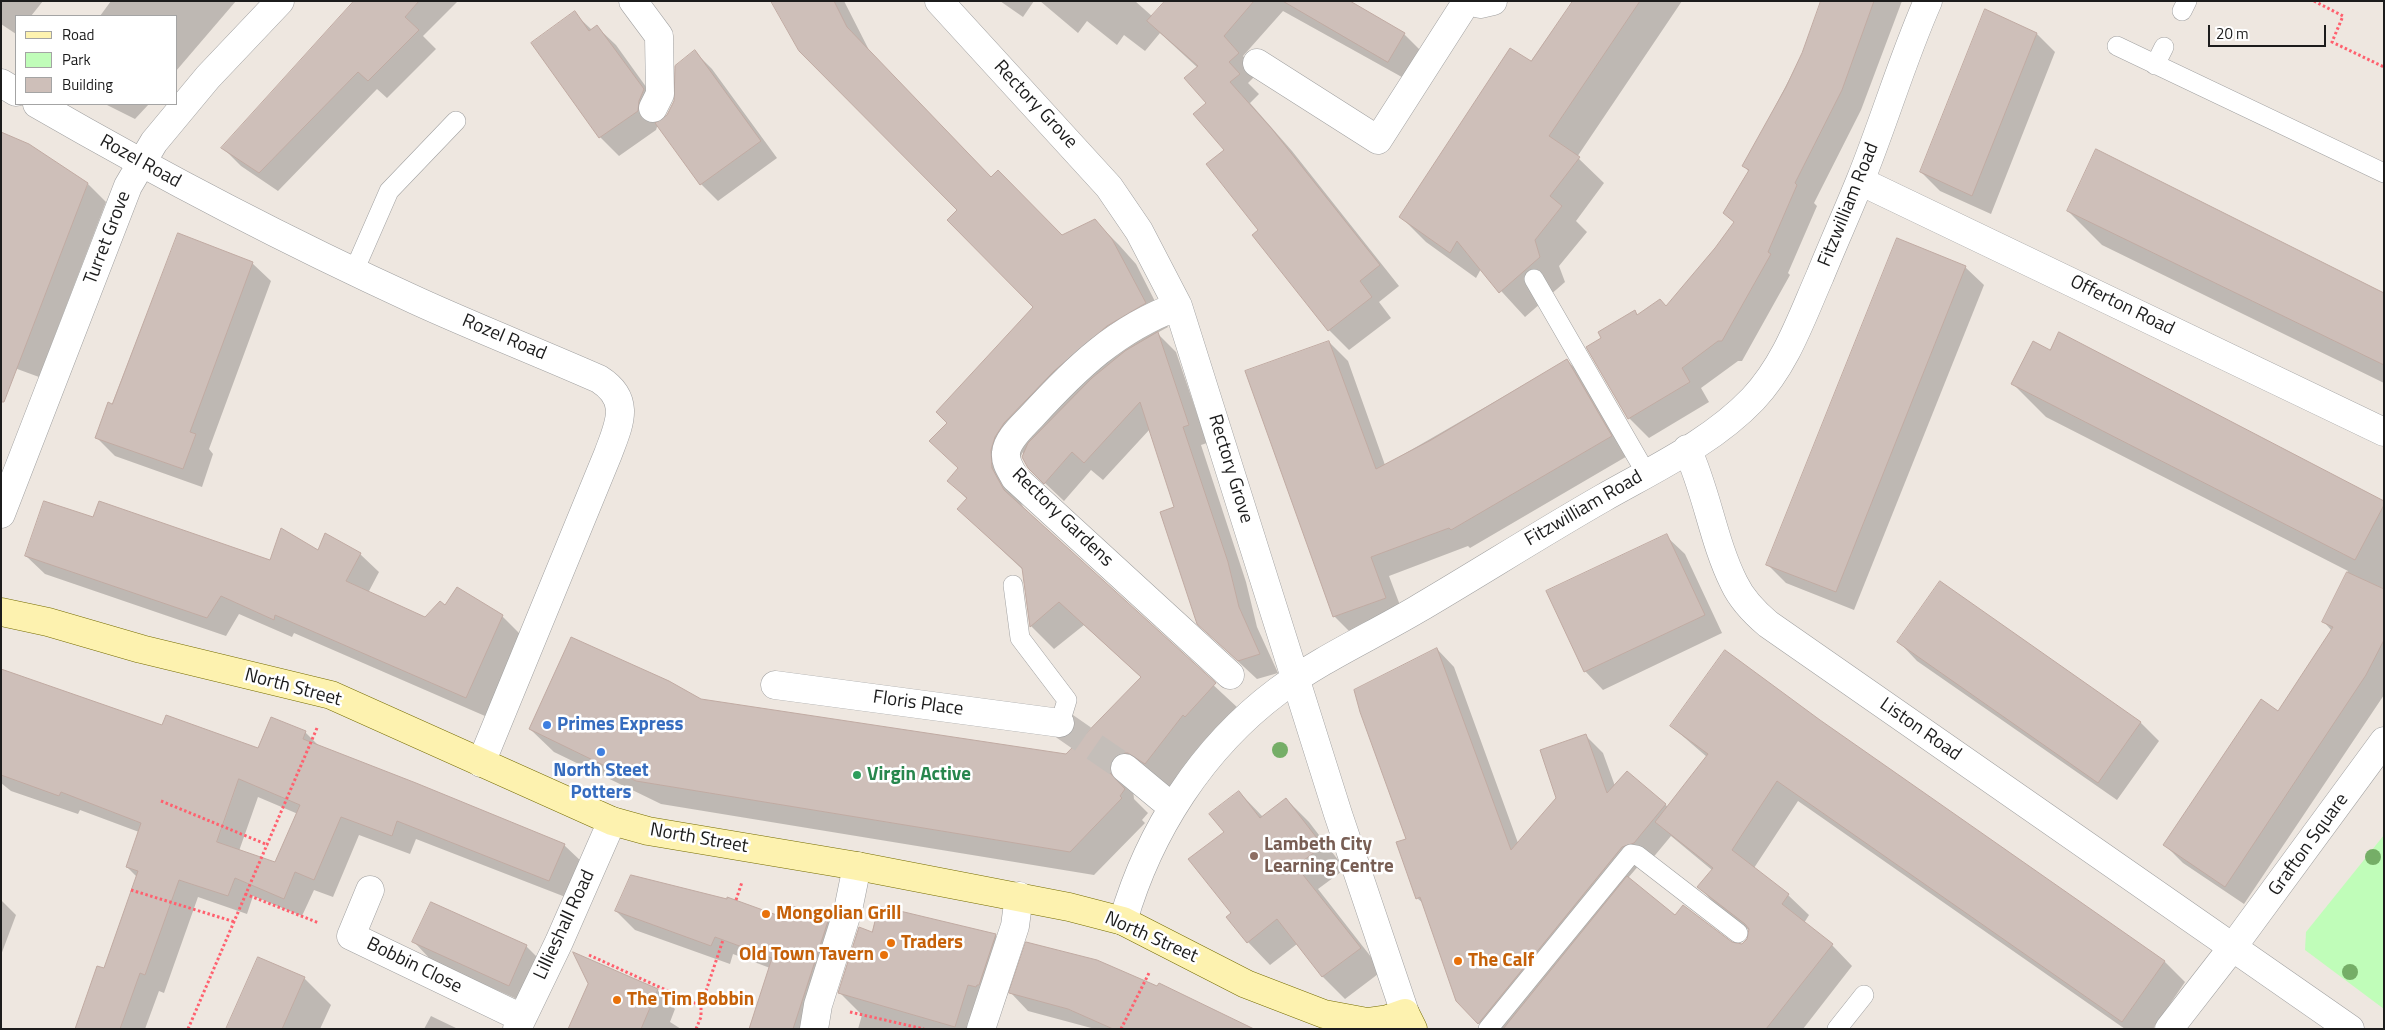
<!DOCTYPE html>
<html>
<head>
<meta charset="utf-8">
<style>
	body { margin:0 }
	#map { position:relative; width:2385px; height:1030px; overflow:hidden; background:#eee7e0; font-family:"Titillium Web",sans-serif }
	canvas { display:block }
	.frame { position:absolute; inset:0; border:2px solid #1c1c1c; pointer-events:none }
	.legend { position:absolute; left:15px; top:15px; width:162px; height:90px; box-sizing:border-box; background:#fff; border:1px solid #a4a4a4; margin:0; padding:6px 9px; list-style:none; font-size:15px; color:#1c1c1c }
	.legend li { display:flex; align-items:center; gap:10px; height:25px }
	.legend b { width:25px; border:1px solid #a4a4a4 }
	.scale { position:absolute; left:2208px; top:25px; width:118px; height:22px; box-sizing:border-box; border:2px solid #1c1c1c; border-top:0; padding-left:6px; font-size:15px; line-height:18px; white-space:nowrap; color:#1c1c1c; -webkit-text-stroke:4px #fff; paint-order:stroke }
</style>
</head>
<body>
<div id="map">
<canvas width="2385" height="1030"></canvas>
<div class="frame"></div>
<ul class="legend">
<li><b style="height:6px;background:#fdf2af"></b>Road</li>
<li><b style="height:14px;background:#c0fdb9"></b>Park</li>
<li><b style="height:14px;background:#cebfb9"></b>Building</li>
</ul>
<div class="scale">20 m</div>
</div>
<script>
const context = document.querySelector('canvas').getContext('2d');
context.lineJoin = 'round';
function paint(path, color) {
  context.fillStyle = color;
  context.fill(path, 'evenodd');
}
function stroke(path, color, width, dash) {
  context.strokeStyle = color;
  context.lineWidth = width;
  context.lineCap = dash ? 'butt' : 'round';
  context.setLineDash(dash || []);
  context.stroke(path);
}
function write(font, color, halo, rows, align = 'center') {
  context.font = font + ' "Titillium Web",sans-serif';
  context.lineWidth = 5;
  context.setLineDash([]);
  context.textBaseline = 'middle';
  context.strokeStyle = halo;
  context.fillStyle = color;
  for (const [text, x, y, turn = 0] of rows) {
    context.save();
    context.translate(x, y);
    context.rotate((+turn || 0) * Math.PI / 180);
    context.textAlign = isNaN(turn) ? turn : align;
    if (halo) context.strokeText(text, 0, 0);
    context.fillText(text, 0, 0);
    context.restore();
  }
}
paint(new Path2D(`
	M2384,835v174l-79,-59 1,-18z`), '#c0fdb9');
paint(new Path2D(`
	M1,1h42l-12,15h-15v18l-15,-10z
	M111,1h125l-60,70v-55h-76z
	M355,1h103l-35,35 13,13 -49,49 -10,-9 -99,102 -37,-25 -18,-18z
	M773,1h71l26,51 122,126 70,58 33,-15 24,24 17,19 32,63 -11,6 19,19 31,91 -6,2 45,137 11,45 21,46 -21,6 -40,-37 -67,-213 -47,51 -12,-10 -27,31 -35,-33 -6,-10v-6l-7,13v29l9,16 213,198 -29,32 -2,-2 -38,49 -36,2 1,10 14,14 -6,7 3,3 -51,52 -433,-71 -107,-52 -24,-23 170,-29 366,55 76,-77 -58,-53 -30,24 -23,-23 -8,-56 -65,-61 9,-10 -18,-18 10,-12 -11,-46 86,-116 -75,-97z
	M1000,1h34l-11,16z
	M1040,1h95l18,16 14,-16h181l56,33 20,20 -15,27 -126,-70 -40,45 15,17 -10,10 11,11 -9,9 42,48 107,135 -20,16 12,16 -42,32 -20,-20 -69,-100 -52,-127 -10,-35 -38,-35 -15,18 -21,-16 -7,10 -30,-24 -9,12z
	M1574,1h108l-105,156 27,26 -28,38 11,11 -28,34 6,16 -40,35 -44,-48 -5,9 -50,-36 -26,-26 132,-153z
	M1825,1h77l-41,109 -47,93 3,3 -29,67 2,2 -48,86h-4l-37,27 8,14 -60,36 -20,-20 -26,-80 32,-26 3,4 29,-9 49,-58 19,-26 -10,-10 24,-41 -5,-6 59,-113z
	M574,13l18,17 5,-3 19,18 46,64 -4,14 10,-7 27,-64 17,17 65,89 -59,43 -17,-17 -43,-60 -2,6 -37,26 -19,-19 -68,-94z
	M2037,34l18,18 -64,162 -51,-23 -19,-19z
	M105,104h44l-14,15z
	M88,184l18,18 -67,175 -38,-14z
	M2068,211l316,83v89l-282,-138z
	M252,263l19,18 -62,168 4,5 -11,33 -87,-31 -19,-19 16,-32z
	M1965,267l19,18 -130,325 -68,-27 -18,-18z
	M1329,342l19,19 37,104 182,-105 18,19 44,76 -159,93 -2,-2 -79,30 15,40 -51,19 -19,-19z
	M2013,384l371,118v193l-140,209 -61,-41 -18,-18 113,-132 54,-82 -8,-9 24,-51 -302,-154z
	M94,519l176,43 49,-10 41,2 19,18 -11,21 57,26 20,-12 12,-18 45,27 19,19 -36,81 -191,-83 -2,4 -53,-23 -13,22 -181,-62 -19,-18z
	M1666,536l19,18 37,79 -119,57 -18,-19z
	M1899,642l242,81 18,18 -42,59 -200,-139z
	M1437,649l17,18 64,176 40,-45 28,-62 17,17 12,33 12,-14 41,35 39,-50 -36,-31 148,-5 346,241 20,20 -32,47h-28l-327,-228 -44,67 34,27 21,20 -5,8 28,22 20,21 -49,63h-319l-7,-8 -53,-117 -7,-6 -9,-58zM1671,836l41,34 -13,17 20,21 31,23 -2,9 -6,5 -11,-2 -55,-27 -48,-38 12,-14 11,-4z
	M1,670l162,57 95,22 47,-17 15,15 244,98 19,18 -15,35 -152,-59 -6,15 -51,-19 -26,62 -19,-7 -12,26 -49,-20 -6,18 -49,-17 -34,96 -5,-2 -14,38h-69l29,-60 32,-92 -10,-10 12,-35 -59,-22 -2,4 -67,-23 -10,-8zM258,797l40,17 -22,50 -37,-13z
	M1239,792l24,25 23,-18 23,23 36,47 -27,20 64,82 -37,28 -22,-22 -26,-33 -27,21 -22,-23 -15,-28 -8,-82z
	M1,900l15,15 -15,40z
	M431,904l95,42 19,19 -17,39 -96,-43 -18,-19z
	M616,911l170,9 43,-1 18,18 -30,92h-67l20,-61 -37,-14 -3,10 -95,-34z
	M873,933l122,2 24,24 -16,49h-3l-15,21h-127l4,-14 -22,-22z
	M304,978l27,27 -11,24h-93z
	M657,990l18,19 -5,13 11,7h-112z
	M1011,993l227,36h-143l-67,-18z
	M431,1016l27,13h-34z`), '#0003');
const building = new Path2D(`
	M354,1h65l-14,16 14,13 -51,51 -10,-9 -99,101 -38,-25z
	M771,1h63l13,26 144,150 7,-7 64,65 33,-16 17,20 34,64 -39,23 -53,45 -50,52 -9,14 -4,13 1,18 12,22 212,193 -31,34 -2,-2 -38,49 -17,-11h-8l-7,5 -3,7v8l15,16 -5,7 2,2 -52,54 -434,-71 -107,-52 42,-92 98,44 32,18 365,55 75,-77 -82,-75 -29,25 -8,-59 -65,-59 10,-11 -20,-17 11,-13 -29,-27 18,-18 -11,-11 97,-105 -86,-87 10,-10 -158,-159z
	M1165,1h89l-30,35 15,17 -10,9 11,12 -10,8 42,47 108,136 -20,16 12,16 -44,34 -76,-96 6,-5 -52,-66 18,-14 -31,-36 13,-11 -22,-25 14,-12 -51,-45z
	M1283,1h67l55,32 -17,29z
	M1573,1h67l-91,135 31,21 -30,39 12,10 -27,34 5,17 -41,36 -42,-52 -7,12 -51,-36 111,-169 21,13z
	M1821,1h53l-32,89 -47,93 2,2 -29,67 3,2 -49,87h-4l-36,27 8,14 -62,37 -42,-72 15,-9 -3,-6 37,-22 2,5 23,-16 6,7 49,-58 19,-26 -11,-9 26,-43 -7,-4 44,-79 16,-34z
	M1985,9l52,24 -65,163 -52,-24z
	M575,11l14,20 8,-6 47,64 -5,12 -1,10 -39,27 -68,-95z
	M695,50l66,91 -61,44 -45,-62 12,-8 7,-14 1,-35z
	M1,132l28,12 59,39 -84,219h-3z
	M2096,149l288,144v72l-317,-154z
	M178,233l75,29 -63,170 6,2 -13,35 -88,-31 13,-36 4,2z
	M1897,238l69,28 -130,326 -70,-27z
	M1158,332l31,93 -6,2 45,135 11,45 21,47 -22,7 -41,-37 -37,-112 14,-5 -34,-105 -56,61 -12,-11 -28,32 -16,-16 -6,-11 6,-14 64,-65 33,-27z
	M2059,332l325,169v4l-29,55 -344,-176 22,-43 17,9z
	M1329,341l47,128 55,-29 136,-81 45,77 -161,94 -2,-2 -78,29 15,41 -53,19 -88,-246z
	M44,501l49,16 6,-16 171,59 11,-32 37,22 7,-17 36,20 -15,28 79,36 15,-16 5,4 12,-18 46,28 -37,83 -191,-83 -1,5 -53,-24 -14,22 -182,-62z
	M1667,534l38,81 -121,57 -38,-81z
	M2347,572l37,17v51l-18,35 -141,212 -62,-42 98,-146 17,12 55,-84 -11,-5z
	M1940,581l201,141 -43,61 -201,-141z
	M1437,648l74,202 45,-52 -16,-48 46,-16 21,59 20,-22 39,33 -32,39 -12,4 -144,177 -22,-23 -36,-104 -4,2 -20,-57 10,-3 -46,-127 -6,-22z
	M1725,650l95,70 345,241 -43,61 -345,-241 -45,69 57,44 -7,10 51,40 -67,85h-263l124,-153 48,39 8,-10 49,37 10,2 5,-5 2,-10 -4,-5 -48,-37 16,-19 -58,-46 53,-68 -38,-28z
	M1,669l161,56 4,-10 92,33 13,-31 35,14 -3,8 113,44 149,61 -16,37 -152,-60 -5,15 -51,-19 -27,63 -19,-8 -11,27 -49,-21 -7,18 -49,-16 -34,95 -5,-2 -20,56h-45l22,-63 7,2 34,-97 -12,-4 15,-44 -80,-31 -2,4 -58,-21zM239,779l61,26 -25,57 -58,-20z
	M1239,791l21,27 26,-20 37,48 -27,20 65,82 -39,29 -45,-58 -30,24 -21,-26 5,-4 -43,-54 36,-27 -15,-18z
	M631,875l96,24v-2l58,21 4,-13 40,13 -36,111h-44l23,-71 -57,-21 -4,9 -96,-35z
	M431,902l96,43 -18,41 -97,-44z
	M879,906l117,28 -17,51h-2l-1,2 -8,-2 -13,42 -117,-34 21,-66 13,5z
	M1026,942l71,18 60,26 2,-3 95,46h-141l-45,-20 -59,-16z
	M573,952l85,37 -17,40h-73l20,-45z
	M258,957l47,20 -23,52h-56z`);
paint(building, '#cebfb9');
stroke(building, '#c0aaa2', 1);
stroke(new Path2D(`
	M1060,723l65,45`), '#c4beb9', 28, [28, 14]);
const lane = new Path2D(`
	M2182,11l5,-10
	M2117,46l267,127
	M2155,65l9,-18
	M354,271l35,-80 67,-70
	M1534,279l112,194
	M1013,585l7,53 47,62 -7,23
	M1488,1029l143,-175 6,1 101,78
	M1837,1029l27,-34`);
const street = new Path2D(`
	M633,1l26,35 1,58 -7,14
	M939,1l170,186 30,44 39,75 160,508 67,199
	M1468,1l12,3 13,-3
	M1257,63l121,77 89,-139
	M1,83l15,9
	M37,104c123,71 249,137 378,196 61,28 123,52 184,79 33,21 20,45 9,75l-127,309
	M1860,181l524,251
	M1178,306c-62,23 -102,62 -146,110 -9,10 -25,23 -26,37 -1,10 5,17 9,25l215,197
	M1687,449c20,43 26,92 47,134 8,17 21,30 34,41l582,405
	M1,514l127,-328 26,-44 54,-65 72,-76
	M775,685l285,38
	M1125,768l47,39
	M370,890l-19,46 171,82
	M1123,921c26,-90 79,-173 155,-230 43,-32 92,-54 138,-81 63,-37 124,-76 187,-112 51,-29 109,-56 150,-99 33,-35 48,-80 67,-123 13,-32 27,-63 40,-95 24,-59 42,-121 68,-180
	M517,1029l42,-87 53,-121
	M814,1029l4,-24 30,-95 9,-44
	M981,1029l34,-103 4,-30
	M2169,1029l63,-81 152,-207`);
const secondary = new Path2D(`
	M1,612l47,10 93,27 190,46 281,126 36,10 209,35 212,41 54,14 123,63 78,30 43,8 21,-3 17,-6 8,16`);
stroke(lane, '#a0a0a0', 20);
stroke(street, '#a0a0a0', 29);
stroke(secondary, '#756c00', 29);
stroke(new Path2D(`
	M2314,1l29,15 -11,26 52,25
	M161,801l107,44
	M131,890l104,32
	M245,894l74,29
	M736,900l6,-18
	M589,955l112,51
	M850,1012l74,17
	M188,1029l129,-301
	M696,1029l5,-12v-11l22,-66
	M1121,1029l28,-56`), '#ff606e', 3, [2.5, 2.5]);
stroke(lane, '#fff', 19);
stroke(street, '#fff', 28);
stroke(secondary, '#fdf2af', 28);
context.fillStyle = '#75ae67';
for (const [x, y] of [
	[1280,750],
	[2373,857],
	[2350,972]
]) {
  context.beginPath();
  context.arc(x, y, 8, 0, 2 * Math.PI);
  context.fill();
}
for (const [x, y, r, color] of [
	[547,725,5,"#3f7fe0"],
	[601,752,5,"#3f7fe0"],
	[857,775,5,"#2e9e5b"],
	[1254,856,5,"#8d6e63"],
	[766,914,5,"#e8710a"],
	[891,943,5,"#e8710a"],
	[884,955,5,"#e8710a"],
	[1458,961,5,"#e8710a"],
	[617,1000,5,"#e8710a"]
]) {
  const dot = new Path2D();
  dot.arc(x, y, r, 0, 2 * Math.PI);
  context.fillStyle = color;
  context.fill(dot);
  stroke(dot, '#fff', 2);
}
write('19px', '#1c1c1c', '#fff', [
	["Rectory Grove",1035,105,47],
	["Rozel Road",140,162,29],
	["Fitzwilliam Road",1849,205,-68],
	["Turret Grove",108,238,-69],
	["Offerton Road",2122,306,26],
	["Rozel Road",504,338,23],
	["Rectory Grove",1230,469,73],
	["Fitzwilliam Road",1584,509,-30],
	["Rectory Gardens",1062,518,44],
	["North Street",293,688,15],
	["Floris Place",918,704,8],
	["Liston Road",1920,730,35],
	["North Street",699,839,10],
	["Grafton Square",2309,845,-54],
	["Lillieshall Road",565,925,-65],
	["North Street",1151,938,24],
	["Bobbin Close",414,966,26]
]);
write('bold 19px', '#366cbe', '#fff', [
	["Primes Express",557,725],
	["North Steet",601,771,"center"],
	["Potters",601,793,"center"]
], 'left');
write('bold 19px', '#27864d', '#fff', [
	["Virgin Active",867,775]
], 'left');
write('bold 19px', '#785e54', '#fff', [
	["Lambeth City",1264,845],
	["Learning Centre",1264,867]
], 'left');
write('bold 19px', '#c56008', '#fff', [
	["Mongolian Grill",776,914],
	["Traders",901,943],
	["Old Town Tavern",874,955,"right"],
	["The Calf",1468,961],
	["The Tim Bobbin",627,1000]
], 'left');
</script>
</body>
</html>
